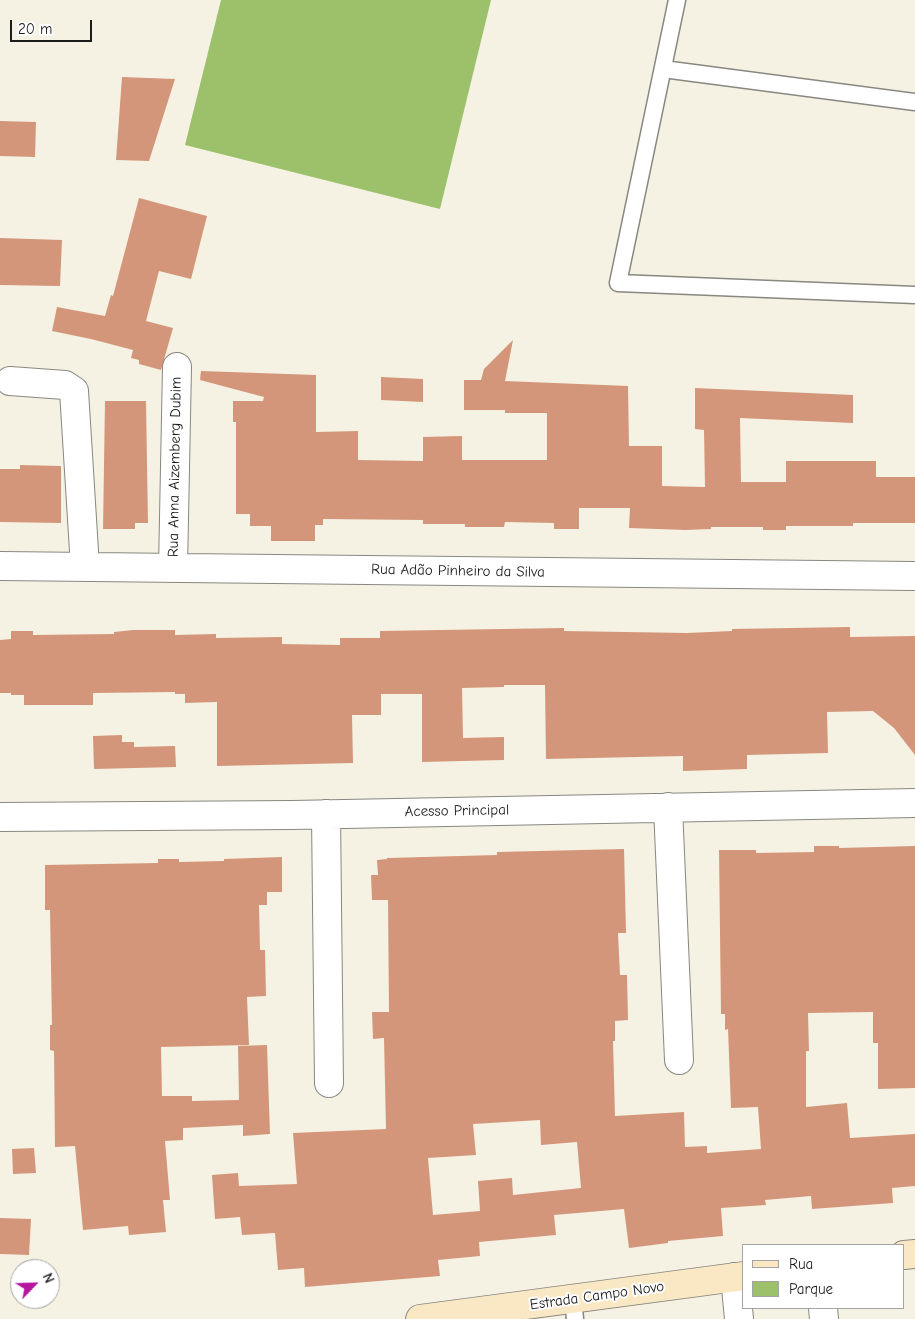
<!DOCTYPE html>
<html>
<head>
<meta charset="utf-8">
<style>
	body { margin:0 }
	#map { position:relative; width:915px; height:1319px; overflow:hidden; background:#f5f2e3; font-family:"Comic Neue",sans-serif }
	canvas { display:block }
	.legend { position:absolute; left:742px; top:1244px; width:162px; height:65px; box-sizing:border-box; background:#fff; border:1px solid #a4a4a4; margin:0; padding:6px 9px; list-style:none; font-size:15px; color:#1c1c1c }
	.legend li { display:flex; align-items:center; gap:10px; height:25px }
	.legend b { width:25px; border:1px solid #a4a4a4 }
	.north { position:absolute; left:10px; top:1259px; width:50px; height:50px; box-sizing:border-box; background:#fff; border:1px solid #a4a4a4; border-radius:50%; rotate:66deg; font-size:14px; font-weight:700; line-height:20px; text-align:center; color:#1c1c1c }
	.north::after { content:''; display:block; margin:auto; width:18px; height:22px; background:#b5179e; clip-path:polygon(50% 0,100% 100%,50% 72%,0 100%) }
	.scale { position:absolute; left:10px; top:20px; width:82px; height:22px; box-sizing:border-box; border:2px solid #1c1c1c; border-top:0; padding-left:6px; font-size:15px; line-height:18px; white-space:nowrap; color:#1c1c1c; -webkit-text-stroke:4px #fff; paint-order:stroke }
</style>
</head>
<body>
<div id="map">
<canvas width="915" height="1319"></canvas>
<ul class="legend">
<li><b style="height:6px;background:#fae7c3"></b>Rua</li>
<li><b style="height:14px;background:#9dc16b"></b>Parque</li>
</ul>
<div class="north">N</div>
<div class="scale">20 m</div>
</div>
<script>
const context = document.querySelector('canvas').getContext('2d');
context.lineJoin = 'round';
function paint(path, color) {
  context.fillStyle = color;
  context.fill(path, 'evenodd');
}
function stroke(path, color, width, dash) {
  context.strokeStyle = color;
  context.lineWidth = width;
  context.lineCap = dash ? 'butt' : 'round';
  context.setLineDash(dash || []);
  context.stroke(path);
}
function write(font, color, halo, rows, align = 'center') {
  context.font = font + ' "Comic Neue",sans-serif';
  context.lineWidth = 4;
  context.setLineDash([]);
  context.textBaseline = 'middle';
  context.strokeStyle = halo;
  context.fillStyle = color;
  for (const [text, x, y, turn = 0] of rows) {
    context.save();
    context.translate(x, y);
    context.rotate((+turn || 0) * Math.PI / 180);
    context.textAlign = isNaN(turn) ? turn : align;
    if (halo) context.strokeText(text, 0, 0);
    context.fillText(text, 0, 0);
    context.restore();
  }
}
paint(new Path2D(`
	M221,0h270l-51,209 -255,-64z`), '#9dc16b');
paint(new Path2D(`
	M122,77l53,2 -26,82 -33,-1z
	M0,121l36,1 -1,35 -35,-1z
	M139,198l68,18 -16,63 -32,-8 -13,50 27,7 -12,42 -22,-6v-4l-8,-2 2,-8 -42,-11 -39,-8 5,-24 48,9 6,-21 2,1z
	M0,238l62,2 -2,46 -60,-1z
	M513,340l-8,41 123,5 1,60h33v40l43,1 -1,-57 -9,-1v-41l158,7v28l-113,-5 1,64h45v-21h90v16h39v46h-62v3h-67v4h-23v-3h-52v2l-26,1 -56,-2 1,-20h-51v21h-25v-6l-49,-1 -1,5h-39v-3h-42v-4l-100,-1v6h-8v16h-44v-15h-21v-12h-14v-92h-3v-21h30l1,-4 -64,-17 1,-9 115,4v57l42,-1v29l65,1v-24l39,-1v24h85v-47h-42v-3h-41v-30h17l3,-11z
	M381,377l42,2v23l-42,-2z
	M105,401h41l2,122h-13v6h-32z
	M20,465l41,1v57l-61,-1v-53h20z
	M850,627v10l65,-1v119l-21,-27 -21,-17 -46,1 1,41 -81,2v14l-64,2v-15l-137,3 -1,-74h-41v2l-42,1 1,50 41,-1v23l-82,2v-68h-41v21h-29l1,48 -136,3v-64l-32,1v-9h-10v-2l-82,1v12h-69v-10h-13v-2h-11v-53l11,-1v-8h22v4l81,-1v-2l19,-2h42v5l41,-1v4l66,-1v7l58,1v-7h40v-7l184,-3v3l123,2 45,-2v-2z
	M122,735v7h12v5l41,-1 1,21 -82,2 -1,-33z
	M814,846h25v2l76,-2v242l-37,1v-46h-5v-31l-65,1 1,38h-3v56l41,-4 3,35 65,-4v52l-23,2 1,15 -81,6 -1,-13 -46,4 1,5 -45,3 2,28 -55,5v2l-39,5 -5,-39 -70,6 2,20 -77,7 1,14 -42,4 2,16 -135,11 -1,-19 -26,2 -3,-37 -33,2 -2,-18 -25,2 -3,-44 26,-2 1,13 58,-2 -4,-51 93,-4 -2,-91 -11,1 -1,-27h17l-1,-112h-16l-1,-25h7l-1,-15 10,-1v-1l110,-3v-3l127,-3 2,84h-8l2,42h7l1,45 -13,1v20h-2l2,75 69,-4 1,35 22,-1v7l54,-4 -3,-42 -27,1 -3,-79 -3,1v-16h-4l-2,-164h37v3l58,-1zM540,1120l1,25 36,-3 4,46 -68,7 -1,-17 -34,3 2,30 -47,4 -5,-57 48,-3 -3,-31z
	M282,857v35h-15v13h-8l1,45h5l1,46 -19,1 2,48 -88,2 1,49h30v5l47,-1 -1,-54 29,-1 3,89 -27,2v-11l-60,3v12l-18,1 5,59h-7l3,32 -37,3 -1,-9 -45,4 -8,-84 -20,1 -1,-96 -4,-1v-25h2l-2,-115h-5v-45l113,-2v-4h21v3l45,-1v-2z
	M34,1148l2,25 -23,1 -1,-25z
	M0,1218l31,1 -2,36 -29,-1z`), '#d4967a');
const lane = new Path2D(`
	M677,0l-59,283 297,12
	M663,69l252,33
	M573,1299l2,20`);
const street = new Path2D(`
	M10,381l55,4 9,6 11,176
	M0,566l915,10
	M173,568l4,-201
	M668,807l11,253
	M326,814l3,269
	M0,817l292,-2 623,-12
	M735,1277l4,42
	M823,1308l1,11`);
const secondary = new Path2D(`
	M904,1255l11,-1
	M420,1319l324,-43`);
stroke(lane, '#888780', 19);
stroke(street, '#888780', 30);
stroke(secondary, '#888780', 30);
stroke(lane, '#fff', 16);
stroke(street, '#fff', 28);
stroke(secondary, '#fae7c3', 28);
write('15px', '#1c1c1c', '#fff', [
	["Rua Anna Aizemberg Dubim",175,467,-89],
	["Rua Adão Pinheiro da Silva",458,571,1],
	["Acesso Principal",457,811,-1],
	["Estrada Campo Novo",597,1296,-8]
]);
</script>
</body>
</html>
